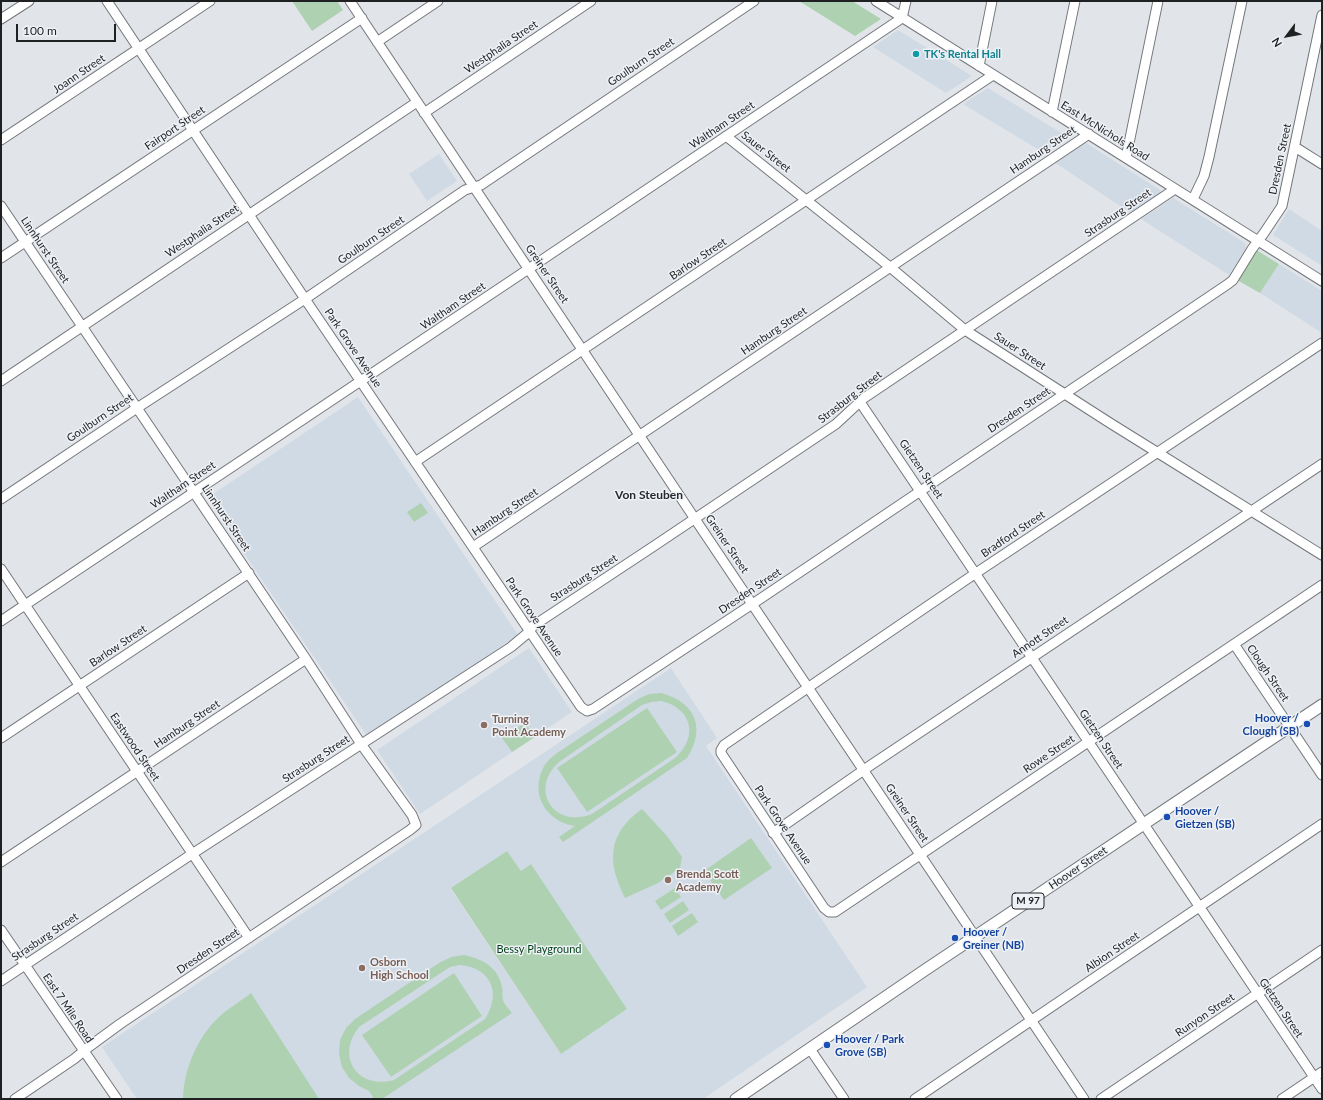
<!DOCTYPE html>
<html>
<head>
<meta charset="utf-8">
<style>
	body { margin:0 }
	#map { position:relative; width:1323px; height:1100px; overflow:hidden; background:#e1e5ea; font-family:Lato,sans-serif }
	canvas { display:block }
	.frame { position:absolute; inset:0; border:2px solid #1f2022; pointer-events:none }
	.north { position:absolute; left:1267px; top:16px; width:40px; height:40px; -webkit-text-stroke:3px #eef2f7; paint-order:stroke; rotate:238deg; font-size:11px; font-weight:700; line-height:16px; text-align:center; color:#1f2022 }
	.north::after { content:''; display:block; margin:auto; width:14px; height:18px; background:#1f2022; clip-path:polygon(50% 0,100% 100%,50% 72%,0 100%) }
	.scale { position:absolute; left:16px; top:24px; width:100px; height:18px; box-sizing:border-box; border:2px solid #1f2022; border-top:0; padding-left:5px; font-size:12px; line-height:14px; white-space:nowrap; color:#1f2022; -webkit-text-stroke:3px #eef2f7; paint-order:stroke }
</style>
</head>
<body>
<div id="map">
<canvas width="1323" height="1100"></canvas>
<div class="frame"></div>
<div class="north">N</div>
<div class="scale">100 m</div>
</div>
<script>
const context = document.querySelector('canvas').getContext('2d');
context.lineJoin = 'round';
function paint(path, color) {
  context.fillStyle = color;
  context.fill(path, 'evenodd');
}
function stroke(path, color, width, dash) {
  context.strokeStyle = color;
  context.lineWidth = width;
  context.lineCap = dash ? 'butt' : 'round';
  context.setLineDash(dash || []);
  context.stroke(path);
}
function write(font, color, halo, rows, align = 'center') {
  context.font = font + ' Lato,sans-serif';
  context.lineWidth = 3;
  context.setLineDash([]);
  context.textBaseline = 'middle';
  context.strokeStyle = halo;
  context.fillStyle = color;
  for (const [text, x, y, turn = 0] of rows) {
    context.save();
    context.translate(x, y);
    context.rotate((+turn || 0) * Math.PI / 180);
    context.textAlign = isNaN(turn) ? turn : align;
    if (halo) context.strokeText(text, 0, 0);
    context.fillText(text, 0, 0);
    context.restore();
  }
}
paint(new Path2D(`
	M898,30l74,46 -26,17 -73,-46z
	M988,88l80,49 -24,16 -81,-49z
	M1086,143l74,47 1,2 -2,4 -27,18 -78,-52 28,-18z
	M439,154l18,27 -30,20 -18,-27z
	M1173,198l72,45 1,5 -17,27 -88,-56z
	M1289,209l33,22v35l-49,-31z
	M1279,264l43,27v42l-62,-40z
	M358,397l160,238 -151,101 -160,-238z
	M529,648l43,64 -152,102 -43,-64z
	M671,668l46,70 -11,8 161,241 -164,112h-566l-35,-52zM507,851l14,20 9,-6 97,144 -66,45 -110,-165z`), '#d0dae4');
paint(new Path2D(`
	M292,1h45l6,9 -31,21z
	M799,1h53l29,18 -26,17z
	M1255,251h3l21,13 -19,29 -23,-13z
	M421,503l7,10 -14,9 -7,-10z
	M661,693c35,9 45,36 26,65l-124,84 -4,-5 16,-11c-22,-3 -40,-22 -36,-45 1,-7 4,-15 9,-20 2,-3 6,-5 9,-8l81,-54 11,-5zM661,701c31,7 38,36 14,57l-83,56c-39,15 -63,-25 -33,-52l83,-57 9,-3z
	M647,708l30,44 -90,60 -30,-44z
	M525,723l10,14 -23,15 -10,-14z
	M642,809l25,27 15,21 -2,11 -22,15 -33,15c-18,-36 -18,-64 17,-89z
	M751,838l21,30 -48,32 -20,-29z
	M507,851l14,20 10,-7 96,145 -66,45 -110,-166z
	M675,888l6,9 -20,13 -6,-9z
	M683,901l6,9 -19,13 -6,-9z
	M692,913l6,9 -20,14 -6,-10z
	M464,955c19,4 34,12 38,32 1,4 0,9 1,13 1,4 6,9 9,13l-130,86h-8l-5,-8 -10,-5 -10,-8 -7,-11 -3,-13 1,-14 6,-12 9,-9 84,-56 12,-6zM460,965c31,3 42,28 25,54l-91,61c-36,10 -59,-23 -35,-53l91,-60z
	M454,973l28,43 -91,61 -29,-42z
	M251,993l68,106h-136c1,-31 15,-63 37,-83 10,-9 21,-15 31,-23z`), '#aed1b2');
const minor = new Path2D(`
	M107,1l198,298 276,408 6,4 6,-2 167,-110 468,-315 5,-4 19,-31 12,-16 18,-27 40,-191
	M350,1l345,518 389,580
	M876,1l446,280
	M1,19l28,-18
	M377,42l61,-41
	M979,66l13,-65
	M1052,112l23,-111
	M424,113l167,-112
	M726,136l164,131 75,63 145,93 212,132
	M1,140l209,-139
	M1295,147l27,17
	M1126,158l32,-157
	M1193,199l11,-23 5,-19 33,-156
	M1,206l305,453 55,85 51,71 4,10 -6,5 -290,194 -30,22 -16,13 -59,40
	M1,258l361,-240
	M1322,343l-346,230 -252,172 -3,5v3l103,155 5,4h6l487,-327
	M1,381l416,-279
	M860,402l462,687
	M415,462l578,-387
	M1,499l136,-91 168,-109 160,-109 16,-5 273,-184
	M473,547l616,-413
	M1,569l248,369
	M1,621l520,-347 381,-256 4,-17
	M1234,644l88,131
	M1,738l248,-165
	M773,833l98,-68 451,-301
	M1,862l305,-203
	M1,930l116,169
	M1,981l191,-127 319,-207 18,-15 4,-6 121,-80 182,-122 28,-26 311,-209
	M810,1049l34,50
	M915,1099l407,-275
	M1101,1099l221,-149
	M1282,1099l40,-27`);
const major = new Path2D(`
	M736,1099l189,-129 397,-265`);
stroke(minor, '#73767a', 11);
stroke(major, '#73767a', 13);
stroke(minor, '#fff', 9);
stroke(major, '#fff', 11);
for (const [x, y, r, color] of [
	[916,54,4,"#0f9aa8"],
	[1307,724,4,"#1a4fb4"],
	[484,725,4,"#8d6e63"],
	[1167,817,4,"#1a4fb4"],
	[668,880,4,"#8d6e63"],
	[955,938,4,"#1a4fb4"],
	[362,968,4,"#8d6e63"],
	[827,1045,4,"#1a4fb4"]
]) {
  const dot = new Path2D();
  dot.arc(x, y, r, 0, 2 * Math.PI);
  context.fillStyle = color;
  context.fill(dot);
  stroke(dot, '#eef2f7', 1.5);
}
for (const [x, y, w] of [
	[1028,901,32]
]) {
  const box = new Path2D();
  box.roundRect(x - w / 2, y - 8, w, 16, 3);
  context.fillStyle = '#eef2f7';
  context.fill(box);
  stroke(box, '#1f2022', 1);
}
write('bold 10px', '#1f2022', null, [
	["M 97",1028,901]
]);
write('11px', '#1f2022', '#eef2f7', [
	["Westphalia Street",501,47,-34],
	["Goulburn Street",641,62,-34],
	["Joann Street",79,74,-34],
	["Waltham Street",722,125,-34],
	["Fairport Street",175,128,-34],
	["East McNichols Road",1105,131,32],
	["Hamburg Street",1043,150,-34],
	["Sauer Street",766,152,38],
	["Dresden Street",1280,159,-78],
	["Strasburg Street",1118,213,-34],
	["Westphalia Street",202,231,-34],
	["Goulburn Street",371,240,-34],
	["Linnhurst Street",45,250,56],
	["Barlow Street",698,259,-34],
	["Greiner Street",547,274,56],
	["Waltham Street",453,306,-34],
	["Hamburg Street",774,331,-34],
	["Park Grove Avenue",353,348,56],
	["Sauer Street",1020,351,33],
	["Strasburg Street",850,397,-38],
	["Dresden Street",1019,410,-34],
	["Goulburn Street",100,418,-34],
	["Gietzen Street",921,469,56],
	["Waltham Street",183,485,-34],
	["Hamburg Street",505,512,-34],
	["Linnhurst Street",226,518,56],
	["Bradford Street",1013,534,-34],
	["Greiner Street",727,544,56],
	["Strasburg Street",584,578,-33],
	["Dresden Street",750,591,-34],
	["Park Grove Avenue",534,617,56],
	["Annott Street",1040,637,-34],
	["Barlow Street",118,646,-34],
	["Clough Street",1268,673,56],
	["Hamburg Street",187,724,-34],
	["Gietzen Street",1101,739,56],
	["Eastwood Street",135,747,56],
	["Rowe Street",1049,754,-34],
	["Strasburg Street",316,759,-33],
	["Greiner Street",907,813,56],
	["Park Grove Avenue",783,825,56],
	["Hoover Street",1078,868,-34],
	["Strasburg Street",45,937,-34],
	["Dresden Street",208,951,-34],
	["Albion Street",1112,952,-34],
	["East 7 Mile Road",68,1008,56],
	["Gietzen Street",1281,1008,56],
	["Runyon Street",1205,1015,-34]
]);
write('bold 11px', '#0d838f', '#eef2f7', [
	["TK's Rental Hall",924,54]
], 'left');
write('bold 11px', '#164399', '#eef2f7', [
	["Hoover /",1299,718,"right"],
	["Clough (SB)",1299,731,"right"],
	["Hoover /",1175,811],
	["Gietzen (SB)",1175,824],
	["Hoover /",963,932],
	["Greiner (NB)",963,945],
	["Hoover / Park",835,1039],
	["Grove (SB)",835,1052]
], 'left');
write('bold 11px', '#785e54', '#eef2f7', [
	["Turning",492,719],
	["Point Academy",492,732],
	["Brenda Scott",676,874],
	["Academy",676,887],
	["Osborn",370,962],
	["High School",370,975]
], 'left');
write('11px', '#003f15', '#eef2f7', [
	["Bessy Playground",539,949]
]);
write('bold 12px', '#272a2d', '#eef2f7', [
	["Von Steuben",649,495]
]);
</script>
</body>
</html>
